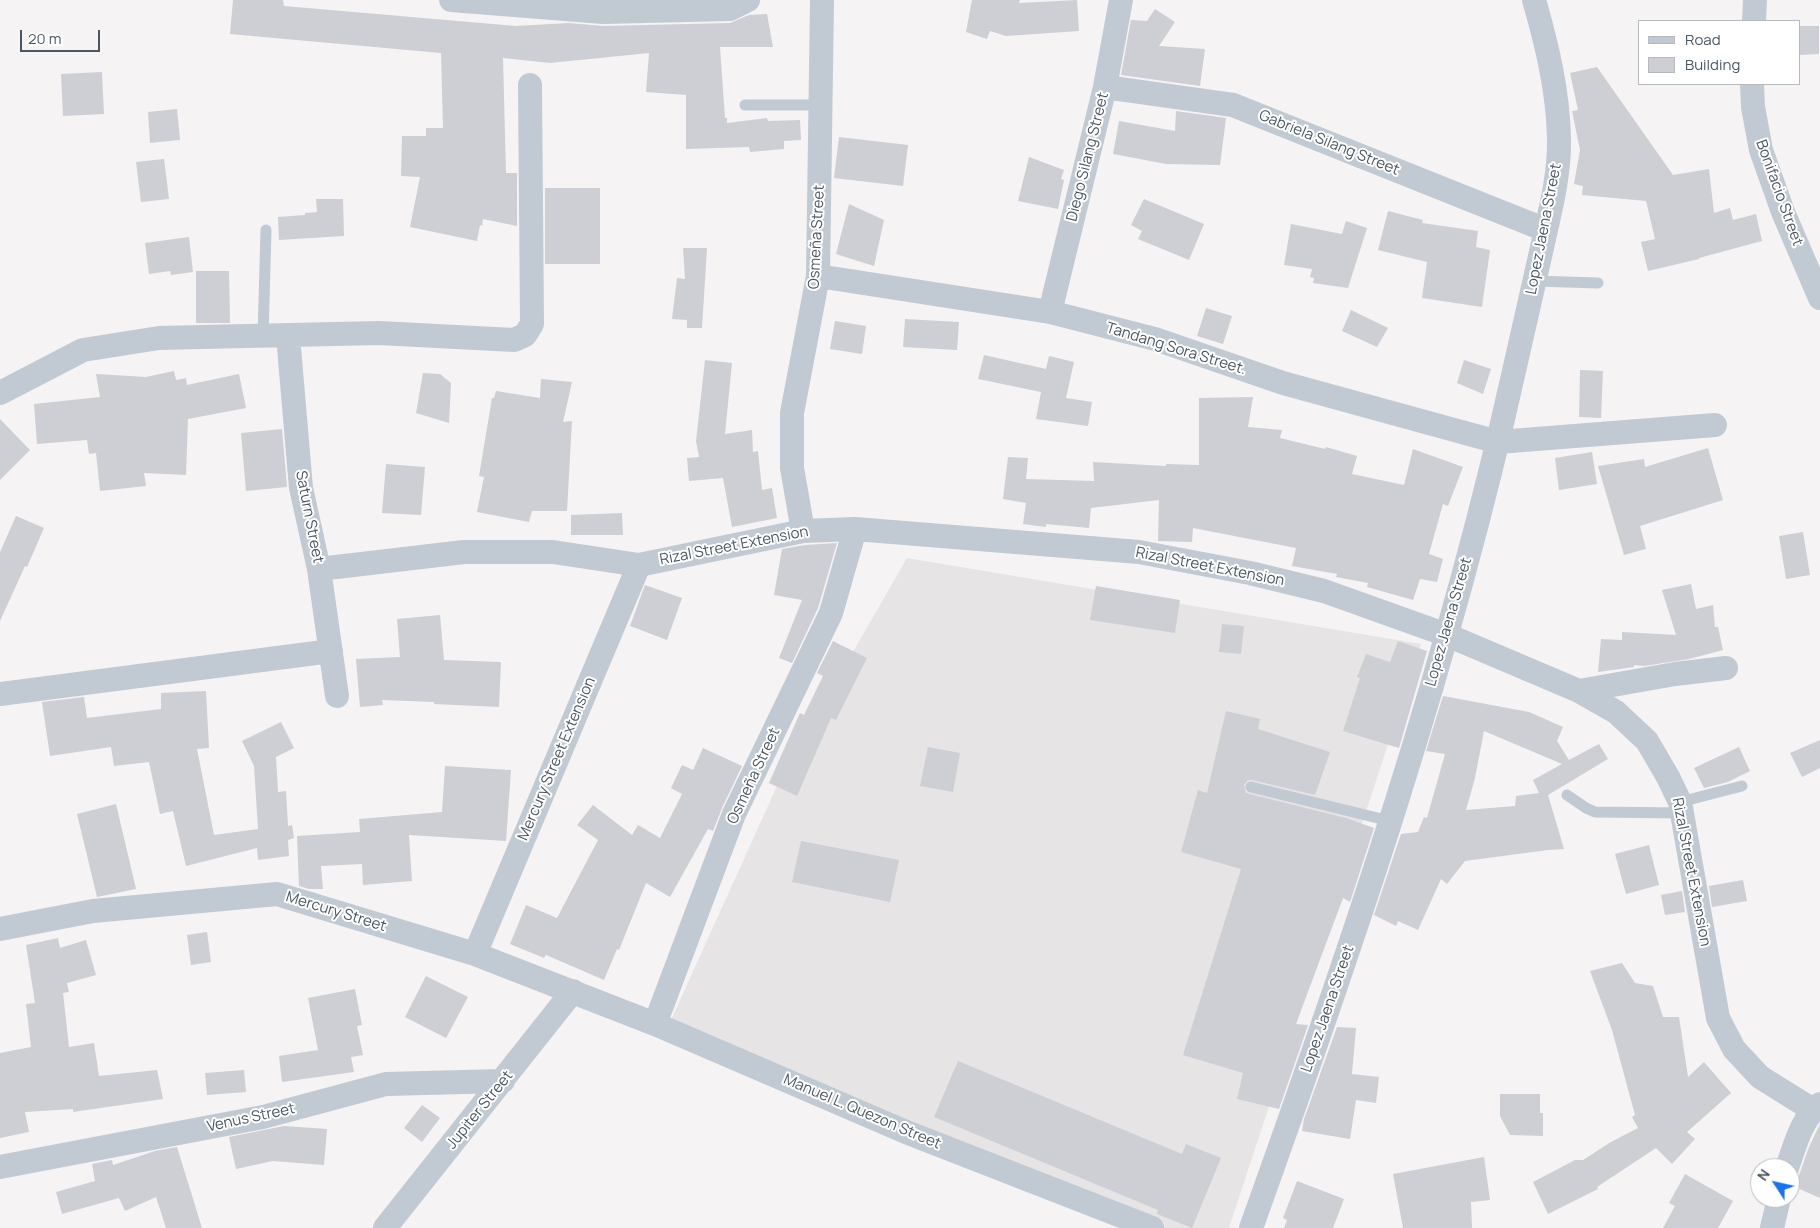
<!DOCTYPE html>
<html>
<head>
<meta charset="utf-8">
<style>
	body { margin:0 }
	#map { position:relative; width:1820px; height:1228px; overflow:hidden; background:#f5f3f3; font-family:Manrope,sans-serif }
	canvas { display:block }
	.legend { position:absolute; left:1638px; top:20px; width:162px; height:65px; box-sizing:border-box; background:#fff; border:1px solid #b7bbc0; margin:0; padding:6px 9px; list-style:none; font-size:15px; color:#4a5661 }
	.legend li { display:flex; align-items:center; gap:10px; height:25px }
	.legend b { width:25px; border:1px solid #b7bbc0 }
	.north { position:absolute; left:1750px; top:1158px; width:50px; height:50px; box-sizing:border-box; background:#fff; border:1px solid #b7bbc0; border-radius:50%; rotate:305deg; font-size:14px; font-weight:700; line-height:20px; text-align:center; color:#4a5661 }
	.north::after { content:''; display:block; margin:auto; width:18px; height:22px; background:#1a73e8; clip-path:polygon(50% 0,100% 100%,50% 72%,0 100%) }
	.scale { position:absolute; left:20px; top:30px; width:80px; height:22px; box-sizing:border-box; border:2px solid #4a5661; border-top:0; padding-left:6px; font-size:15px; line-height:18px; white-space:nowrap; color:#4a5661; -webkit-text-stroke:4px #fff; paint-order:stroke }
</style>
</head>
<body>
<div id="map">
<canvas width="1820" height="1228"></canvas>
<ul class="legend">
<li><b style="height:6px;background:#c1cad2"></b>Road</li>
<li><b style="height:14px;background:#cdcfd5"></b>Building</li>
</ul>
<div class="north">N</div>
<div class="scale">20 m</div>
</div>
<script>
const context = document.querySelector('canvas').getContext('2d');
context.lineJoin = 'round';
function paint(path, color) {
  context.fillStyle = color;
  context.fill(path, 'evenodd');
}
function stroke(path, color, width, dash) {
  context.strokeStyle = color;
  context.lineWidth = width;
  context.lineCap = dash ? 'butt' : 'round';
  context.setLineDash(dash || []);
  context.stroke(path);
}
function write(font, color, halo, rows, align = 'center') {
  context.font = font + ' Manrope,sans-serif';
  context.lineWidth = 4;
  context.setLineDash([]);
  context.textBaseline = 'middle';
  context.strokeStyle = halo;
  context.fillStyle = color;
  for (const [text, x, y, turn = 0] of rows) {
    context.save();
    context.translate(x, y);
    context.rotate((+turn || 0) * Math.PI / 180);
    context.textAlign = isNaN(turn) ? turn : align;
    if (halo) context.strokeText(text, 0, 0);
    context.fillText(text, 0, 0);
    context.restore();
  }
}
paint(new Path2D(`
	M907,558l514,86 -192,584h-80l-478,-208 111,-245z`), '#e6e4e5');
paint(new Path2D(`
	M233,0h50l1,6 232,20 53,-3 34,3 127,-3 19,-8 18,-1 6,33h-53l5,71h2v5l40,-5 1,3 32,-1 1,20 -17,1v8l-34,3 -1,-5 -63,2v-54l-40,-3 3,-39 -99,10 -47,-5 3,115h11v53l-34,-7 -1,7 -2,-1 -3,16 -67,-14 10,-50 -19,-1 1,-40h24v-8h17l-2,-75 -211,-19z
	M972,0h48l-1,3 58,-3 2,31 -73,5 -16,-5 -3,8 -21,-7z
	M1155,9l20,13 -16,24 46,3 -5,37 -79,-11 10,-55 16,1z
	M1799,26h20v28l-20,1z
	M1597,67l76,108 36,-6 5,44 16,-5 3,12 23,-6 6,27 -63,17v1l-51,12 -7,-29 14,-3 -9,-38 -64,-6 1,-9 -9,-2 6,-34 -8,-39 6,-1 -8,-37z
	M102,72l2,42 -41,2 -2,-42z
	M177,109l3,31 -30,3 -2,-31z
	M1176,111l50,7 -6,47 -54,-1 -53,-10 6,-33 56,10z
	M839,137l69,8 -5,41 -69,-8z
	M1029,157l35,13 -3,9 3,1 -6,29 -40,-8z
	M164,159l5,40 -28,3 -5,-40z
	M545,188h55v76h-55z
	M316,199h27l1,37 -65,4 -1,-23 27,-2v-2l12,-1z
	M1144,199l60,25 -15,36 -51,-21 4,-8 -11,-6z
	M849,204l35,16 -10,46 -38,-12z
	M1388,211l35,9 -1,3 56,8 -2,16 14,3 -8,57 -60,-9 5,-36 -49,-12z
	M1346,221l21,7 -19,60 -35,-5 1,-5 -4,-1 2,-8 -28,-4 7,-41 51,10z
	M189,237l4,35 -22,3 -1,-4 -21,3 -4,-31z
	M683,248h24l-5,80h-15v-8l-15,-1 5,-41 8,1z
	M196,271h33l1,52h-34z
	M1206,308l26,8 -9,28 -26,-8z
	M1351,310l37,18 -11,19 -35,-16z
	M905,319l54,3 -2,28 -54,-3z
	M835,321l31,5 -4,28 -32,-5z
	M984,355l62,14 3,-13 25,6 -8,36 26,4 -4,24 -52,-7 5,-27 -63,-13z
	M705,360l27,3 -7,71 27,-4 1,22 5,-1 4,39 10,-2 5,30 -45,9 -9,-49 -34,3 -2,-23 12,-1 -3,-16z
	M1464,360l27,9 -8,25 -26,-11z
	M1580,370l23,1 -2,47 -22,-1z
	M174,371l2,9 10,-2 1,7 52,-11 7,34 -58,11 -2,56 -42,-2 2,13 -46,5 -4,-38 -7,1 -2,-14 -50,4 -3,-40 66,-7 -4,-23 50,3z
	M423,373l17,1 11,9 -2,40 -33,-10z
	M541,379l31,3 -9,40 9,-1 -5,90h-35l-3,11 -52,-10 7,-35 -5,-1 13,-78h2l2,-7 44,7z
	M1253,397l-5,30 34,3 -2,8 45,11 1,-2 31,9 -5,18 52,11 9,-36 50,18 -15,39 -5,-2 -14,50 14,5 -6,23 -17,-3 -7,21 -46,-13 1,-4 -32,-6 1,-3 -45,-8 4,-18 -103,-20 -1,14 -34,-1 1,-41 -68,8 -2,20 -43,-4v3l-23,-3 3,-21 -23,-4 5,-42 20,1 -2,21 68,2 -1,-19 73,4v-2l33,1v-67z
	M0,419l30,31 -30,30z
	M282,429l5,58 -41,4 -5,-58z
	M1708,448l15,52 -83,26 6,23 -22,6 -26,-89 46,-7 1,8z
	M1592,452l5,32 -38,6 -4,-32z
	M386,464l39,3 -4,48 -39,-2z
	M622,513l1,22h-52v-20z
	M16,516l28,12 -17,39 -2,-1 -25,55v-69z
	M1803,532l7,43 -24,4 -7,-43z
	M837,543l-19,65 -26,55 -13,-5 23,-58 -28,-5 8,-46 23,-4z
	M1691,584l5,25 17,-4 2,22h3l5,23 -34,9 -45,7 -10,-1v2l-36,5 3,-33 21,1v-8l54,3 -14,-45z
	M645,585l37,13 -15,42 -37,-14z
	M1096,586l84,14 -5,33 -85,-13z
	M440,615l4,45 57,2 -2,45 -65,-3v-2l-52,-2 1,5 -23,2 -4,-48 44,-2 -3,-38z
	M1222,624l22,2 -3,28 -22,-2z
	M833,641l34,17 -31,62 -5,-2 -34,78 -28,-13 31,-70 4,2 19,-39 -6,-3z
	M1398,641l29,10 -28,97 -56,-17 17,-53 -3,-1 9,-23 24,8z
	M206,691l3,57 -12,1 17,86 44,-6 -4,-63 -12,-25 39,-19 13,26 -18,9 2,35 8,-1 2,35 4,-1 2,13 -6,2 1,16 -31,4 -1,-12 -71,18 -13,-55 -13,3 -11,-52 -35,4 -3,-19 -61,9 -8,-54 42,-5 3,21 74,-9v-16z
	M1443,696l86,16 34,15 -6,14 12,19 30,-16 9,15 -60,36 16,54 -16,1 -83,11 -18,23 -6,-5 -23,51 -20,-9 -2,5 -22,-11 27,-81 17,-2 6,-15 3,1 18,-64 -19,-3zM1484,731l78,33 -29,16 6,13 -23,3 -1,10 -49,4 9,-32z
	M1226,711l34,8 -2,10 72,23 -15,43 -63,-15h-4l-4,5 2,8 100,25 28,10 -24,74 -7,-4 -47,126 12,1 -29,84 -42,-10 6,-26 -60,-18 58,-186 -60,-17 17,-62 9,3z
	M1820,740v28l-18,9 -12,-24z
	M928,747l32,6 -7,39 -33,-6z
	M1739,747l11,24 -22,11 -24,6 -10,-20z
	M703,748l39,18 -20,42 -9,23 -5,-2 -38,68 -24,-14 -27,67 -2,-1 -13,31 -58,-25 -2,3 -34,-14 16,-39 31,13 41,-78 -21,-15 16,-20 39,30 6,-10 22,13 22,-44 -11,-6 11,-23 11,5z
	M445,766l66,4 -5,71 -97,-6 3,46 -49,4 -1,-21 -41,2 2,23h-14l-10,-3 -2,-50 63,-4 -1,-13 83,-7z
	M116,804l20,85 -39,8 -20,-83z
	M801,841l98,19 -9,42 -98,-20z
	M1649,845l10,40 -33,9 -11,-40z
	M1743,880l4,21 -35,6 -3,-21z
	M1682,891l3,21 -20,3 -4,-20z
	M207,932l4,30 -20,3 -4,-30z
	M58,938l2,10 26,-8 10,35 -29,8 2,9 -6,1 6,54 25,-4 5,33 58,-6 6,29 -90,13v-3l-48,3 4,20 -29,6v-85l31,-6 -5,-43 9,-1 -9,-58z
	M1622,963l13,20 18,3 10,31h16l9,60 16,-15 27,31 -44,39 8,7 -23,25 -16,-16 -59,39 1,2 -50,25 -15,-32 42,-22h8l28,-18 27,-14 -6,-11 3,-2 -23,-85 -22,-59z
	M426,976l42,21 -22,41 -41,-21z
	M355,989l7,36 -5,1 6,29 -12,2 3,15 -72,10 -3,-26 39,-6 -10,-52z
	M1337,1027l19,1 -4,46 27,3 -3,26 -20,-3 -6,39 -48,-8 2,-12z
	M958,1061l224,93 4,-10 35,14 -29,70 -35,-14 1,-4 -224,-93z
	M244,1070l2,22 -39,3 -2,-22z
	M1500,1094h40v19h3v23l-33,-1 -10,-19z
	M422,1105l18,13 -18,24 -18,-14z
	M1820,1124v74l-25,-11 14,-40z
	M284,1126l43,3 -3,36 -51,-4 -37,8 -7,-32z
	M177,1147l25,81h-36l-10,-31 -31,14 -6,-13 -57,16 -6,-22 39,-11 -3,-17 20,-4 1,5 42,-14z
	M1484,1157l6,43 -19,2 1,26h-69l-10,-54z
	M1685,1174l48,27 -15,27h-55l12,-22 -6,-3z
	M1297,1181l47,18 -11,29h-49l3,-8 -4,-2z`), '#cdcfd5');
stroke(new Path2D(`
	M745,105h76
	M1534,281l64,2
	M263,337l3,-107
	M1251,787l139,34
	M1567,795l19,13 9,4 86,1
	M1680,802l62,-16`), '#c1cad2', 11);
stroke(new Path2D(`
	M451,0l152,12 127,-3 18,-9
	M1754,21l1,-21
	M1752,84l1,23 8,43 22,62 37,86
	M1105,87l128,18 313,125
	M818,276l232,36 105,27 128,44 215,59 217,-17
	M1050,312l55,-225 16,-87
	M288,336l13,152 18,81 18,127
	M0,393l83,-43 76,-12 220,-5 135,7 11,-5 7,-11 -2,-239
	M803,531l-11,-63v-55l26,-137 4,-276
	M319,569l145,-17h89l86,13 164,-34 52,-2 284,23 111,21 74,18 123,44 132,56 37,21 31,29 21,36 12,25 38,216 16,31 26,28 53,33
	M1579,691l96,-17 51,-6
	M0,694l331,-43
	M0,929l93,-18 184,-17 198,60 180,70 251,108 246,96
	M475,954l164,-389
	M655,1024l79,-210 97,-201 24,-84
	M0,1167l263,-50 123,-33 117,-3
	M1787,1168c8,-22 14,-49 33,-64
	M385,1228l188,-237
	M1251,1228c101,-281 198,-565 263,-857 9,-40 18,-79 27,-119 8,-37 19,-76 18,-114 -1,-47 -12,-93 -25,-138
	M1772,1228l7,-30`), '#c1cad2', 24);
write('15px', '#4a5661', '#fff', [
	["Gabriela Silang Street",1329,143,22],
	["Diego Silang Street",1088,157,-76],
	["Bonifacio Street",1779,193,70],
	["Lopez Jaena Street",1544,229,-79],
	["Osmeña Street",817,237,-87],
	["Tandang Sora Street.",1176,349,17],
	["Saturn Street",309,517,79],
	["Rizal Street Extension",734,546,-11],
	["Rizal Street Extension",1210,567,11],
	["Lopez Jaena Street",1449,622,-74],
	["Mercury Street Extension",557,759,-67],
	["Osmeña Street",754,776,-65],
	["Rizal Street Extension",1691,872,79],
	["Mercury Street",336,912,17],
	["Lopez Jaena Street",1328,1009,-71],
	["Jupiter Street",480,1110,-51],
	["Manuel L. Quezon Street",862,1112,23],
	["Venus Street",251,1118,-12]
]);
</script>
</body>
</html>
